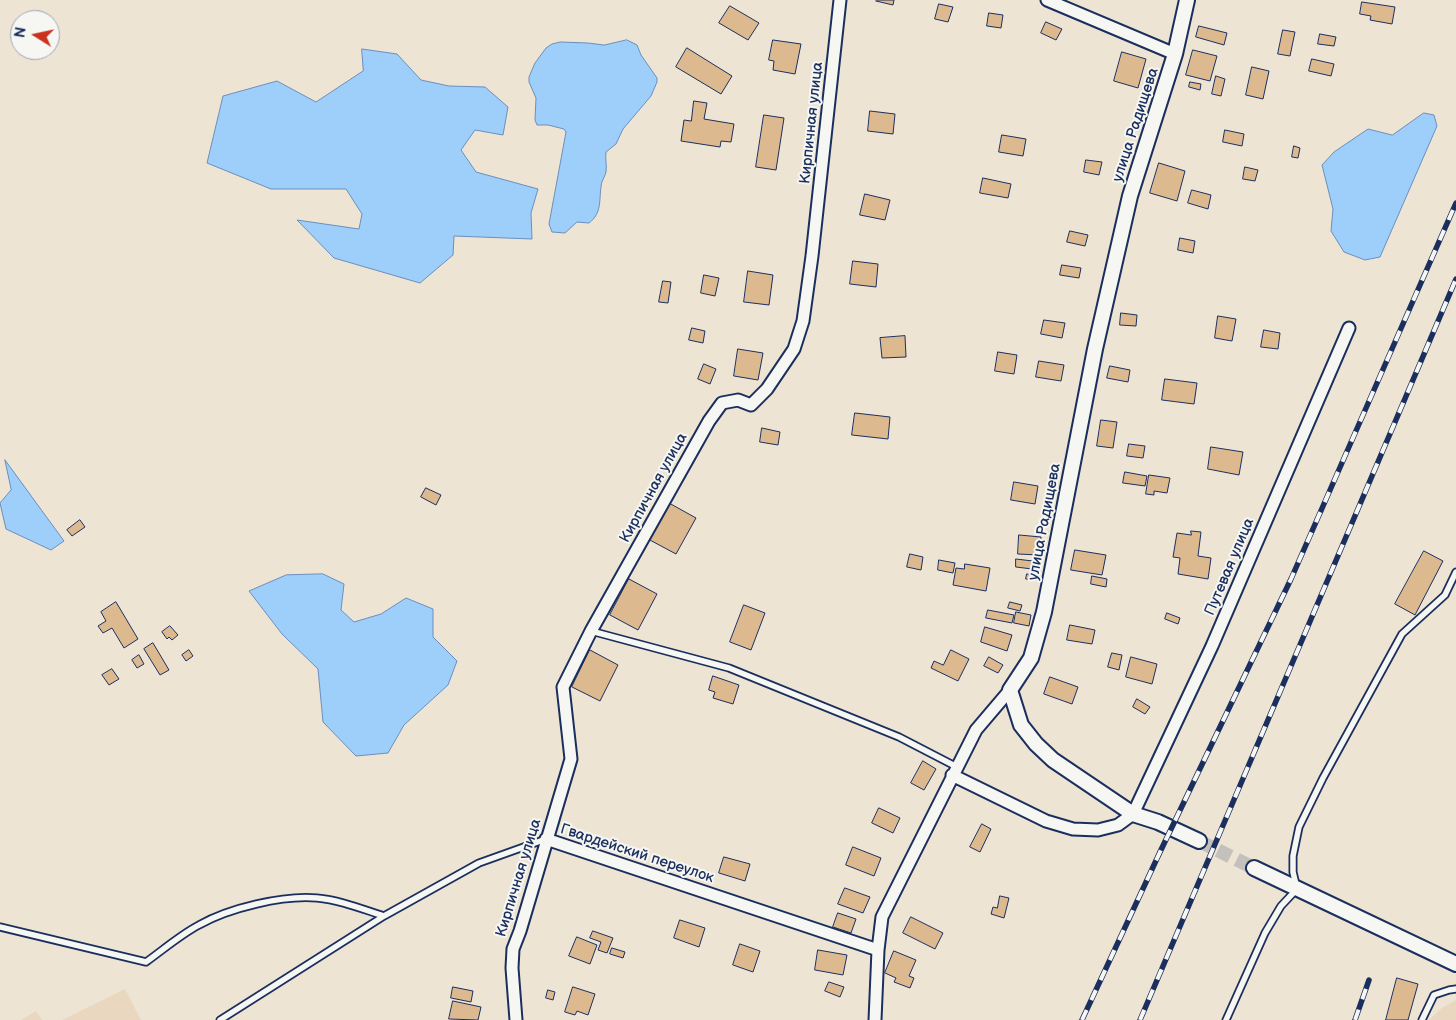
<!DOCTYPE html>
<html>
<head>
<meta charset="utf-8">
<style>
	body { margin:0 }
	#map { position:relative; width:1456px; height:1020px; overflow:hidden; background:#eee4d4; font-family:"Balsamiq Sans",sans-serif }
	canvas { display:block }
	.north { position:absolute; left:10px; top:10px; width:50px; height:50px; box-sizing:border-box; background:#f6f6f2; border:1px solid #9ea6b7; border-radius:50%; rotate:280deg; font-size:14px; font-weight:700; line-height:20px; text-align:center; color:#1b2f5e }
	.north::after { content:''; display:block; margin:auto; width:18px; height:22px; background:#c8321e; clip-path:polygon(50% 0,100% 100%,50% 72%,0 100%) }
</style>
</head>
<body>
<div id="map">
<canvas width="1456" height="1020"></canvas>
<div class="north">N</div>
</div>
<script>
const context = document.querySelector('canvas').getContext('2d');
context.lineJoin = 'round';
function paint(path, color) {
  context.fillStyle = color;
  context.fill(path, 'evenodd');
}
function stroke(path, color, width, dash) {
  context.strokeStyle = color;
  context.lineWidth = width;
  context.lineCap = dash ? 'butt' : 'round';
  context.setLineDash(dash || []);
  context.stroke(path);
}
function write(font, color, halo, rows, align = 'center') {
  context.font = font + ' "Balsamiq Sans",sans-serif';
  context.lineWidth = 4;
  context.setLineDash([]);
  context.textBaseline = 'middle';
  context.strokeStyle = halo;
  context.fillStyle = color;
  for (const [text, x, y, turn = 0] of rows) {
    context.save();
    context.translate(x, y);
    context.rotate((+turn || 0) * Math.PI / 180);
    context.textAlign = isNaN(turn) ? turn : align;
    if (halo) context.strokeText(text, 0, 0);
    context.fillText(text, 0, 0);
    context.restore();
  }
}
paint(new Path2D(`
	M125,989l16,31h-79z
	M1456,1000v20h-27l13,-12z
	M36,1011l6,9h-21z`), '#e9d7bf');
const water = new Path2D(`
	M627,40l10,5 4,10 16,23v4l-6,14 -28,33 -7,15 -10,8c-1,7 1,13 0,20 -1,5 -5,9 -5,15 -2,14 1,26 -12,36l-12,-1 -12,11 -13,-1 -3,-8 17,-92 -2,-3 -16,-4h-11l-2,-5 1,-22 -7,-16v-5l6,-14 11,-15 6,-4 8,-2 28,1 16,2z
	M362,49l35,5 24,26 28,6 36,1 23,20 -5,28 -28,-5 -14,20 15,22 62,17 -7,24 1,26 -78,-3 -1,19 -33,28 -86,-25 -37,-38 62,9 3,-15 -16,-25h-75l-64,-26 16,-67 54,-15 39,21 47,-31z
	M1424,113l10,2 3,11 -57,131 -15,3 -21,-8 -13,-21 2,-22 -11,-44 12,-13 34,-23 24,6z
	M5,460l59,81 -13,9 -45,-21 -6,-26 11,-13z
	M323,574l21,10 -3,26 13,12 27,-8 25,-16 27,11v28l24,24 -9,24 -44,40 -16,28 -32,3 -33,-34 -5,-53 -36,-35 -33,-43 37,-16z`);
paint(water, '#9ecefa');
stroke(water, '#6a8ebc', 1);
const building = new Path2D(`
	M877,0h17l-1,5 -17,-4z
	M1362,2l33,5 -3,17 -22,-4 1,-4 -11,-2z
	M939,4l14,3 -5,15 -13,-3z
	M730,6l29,17 -11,17 -29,-17z
	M989,13l14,2 -2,13 -14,-2z
	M1046,22l16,7 -6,11 -15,-7z
	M1199,26l28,7 -3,12 -28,-8z
	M1283,30l12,2 -5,24 -12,-2z
	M1320,34l16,3 -2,9 -16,-2z
	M773,40l28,4 -6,30 -22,-4 1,-9 -5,-1z
	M687,48l45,28 -11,18 -45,-27z
	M1193,50l24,6 -7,25 -24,-6z
	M1122,52l24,7 -8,29 -24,-7z
	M1312,59l22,5 -3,12 -22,-5z
	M1252,67l17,4 -6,28 -17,-4z
	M1216,76l9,3 -4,17 -9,-2z
	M1190,82l11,2 -1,6 -11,-3z
	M694,101l13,2 -3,16 30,5 -3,18 -10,-1 -1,6 -39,-6 3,-21 7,1z
	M870,111l25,3 -2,20 -25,-3z
	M764,115l20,3 -8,52 -20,-3z
	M1225,130l19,4 -2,12 -19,-4z
	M1002,135l24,4 -3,17 -24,-4z
	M1294,146l6,2 -2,10 -6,-1z
	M1086,160l16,2 -3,13 -15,-3z
	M1159,163l26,8 -8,30 -27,-8z
	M1245,167l13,3 -3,11 -12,-2z
	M983,178l28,6 -3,14 -28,-5z
	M1192,190l19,5 -3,14 -20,-6z
	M865,194l25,6 -5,20 -25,-5z
	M1070,231l18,4 -3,11 -18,-4z
	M1180,238l15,3 -2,12 -15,-3z
	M853,261l25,3 -2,23 -26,-3z
	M1062,265l19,3 -2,10 -19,-3z
	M748,271l25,4 -4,30 -25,-3z
	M704,275l15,3 -4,18 -14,-3z
	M663,281l8,1 -3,21 -9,-1z
	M1121,313l16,2 -1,11 -16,-1z
	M1218,316l18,3 -4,22 -17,-3z
	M1044,320l21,3 -3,15 -21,-4z
	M692,328l13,3 -2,12 -14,-3z
	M1264,330l16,3 -2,16 -17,-2z
	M905,336l1,21 -24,1 -2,-20z
	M738,349l25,4 -5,27 -24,-4z
	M998,352l19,3 -3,19 -19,-3z
	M1039,361l25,4 -3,16 -25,-4z
	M704,364l12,5 -6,15 -12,-5z
	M1110,366l20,4 -2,12 -21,-4z
	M1165,379l32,4 -3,21 -32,-4z
	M855,413l35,4 -2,22 -36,-4z
	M1101,420l16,2 -4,26 -16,-2z
	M762,428l18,4 -2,13 -18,-3z
	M1129,444l16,2 -2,12 -16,-2z
	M1211,447l32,5 -4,23 -31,-6z
	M1125,472l22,4 -2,10 -22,-3z
	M1149,475l21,3 -3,15 -13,-2v4l-8,-1z
	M1014,482l24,4 -3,18 -24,-4z
	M426,488l15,7 -5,10 -15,-8z
	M669,503l27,15 -20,36 -28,-15z
	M80,520l5,7 -13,9 -5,-6z
	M1191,531l10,1 -3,24 13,2 -3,21 -30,-5 2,-16 -7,-1 4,-24 14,2z
	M1019,535l22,2 -2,18 -21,-1z
	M1075,550l31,5 -4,20 -31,-5z
	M1424,551l19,10 -28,54 -20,-11z
	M910,554l13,3 -2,13 -14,-3z
	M1016,559l25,3 -1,8 -24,-3z
	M939,560l16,3 -2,10 -15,-3z
	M965,564l25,4 -4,23 -33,-6 3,-17 8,1z
	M1027,574l11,1v5l-12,-1z
	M1092,576l15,3 -1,8 -15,-3z
	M629,579l28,15 -19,36 -28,-15z
	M116,602l22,37 -14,9 -12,-20 -9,5 -5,-7 8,-5 -5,-9z
	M1010,602l12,3 -2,6 -12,-3z
	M744,605l21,8 -14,37 -21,-8z
	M988,610l26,5 -2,8 -26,-5z
	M1016,612l15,3 -2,11 -15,-3z
	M1167,613l13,5 -2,6 -13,-5z
	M1070,625l25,5 -3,14 -25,-4z
	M170,626l8,9 -6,5 -3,-3 -2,2 -5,-7z
	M985,627l27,8 -5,16 -26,-9z
	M153,643l16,27 -9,5 -16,-26z
	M189,650l4,6 -7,5 -4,-6z
	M590,650l28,15 -18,36 -28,-14z
	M951,650l18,9 -11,22 -27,-13 3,-7 9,4z
	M1112,653l10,2 -3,15 -11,-3z
	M139,655l5,9 -7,4 -5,-8z
	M989,657l14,8 -5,8 -14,-7z
	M1131,657l26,7 -5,20 -26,-7z
	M112,669l7,10 -10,6 -7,-10z
	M713,676l26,9 -6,19 -20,-6 2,-6 -6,-2z
	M1050,677l28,10 -6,17 -28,-10z
	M1137,699l13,8 -5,7 -12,-7z
	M923,761l13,8 -12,21 -13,-7z
	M879,808l21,10 -7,15 -21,-10z
	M982,824l9,5 -11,23 -10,-5z
	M853,847l28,11 -7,18 -28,-11z
	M724,857l26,7 -5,17 -26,-8z
	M845,888l25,9 -7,16 -25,-9z
	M1000,896l9,2 -5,20 -13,-4 2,-7 4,1z
	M838,913l18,6 -5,14 -18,-6z
	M911,917l32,16 -8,16 -32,-16z
	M680,920l25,8 -6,19 -25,-9z
	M593,931l20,7 -6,15 -9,-3 3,-8 -11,-4z
	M577,937l20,8 -7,19 -21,-8z
	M740,944l20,7 -7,21 -20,-7z
	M612,948l13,4 -2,6 -13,-4z
	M818,950l29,5 -4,20 -28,-5z
	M894,951l22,9 -7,16 5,2 -4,10 -16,-6 2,-4 -11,-5z
	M1397,978l21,6 -10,36h-22z
	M829,982l15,5 -4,10 -15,-6z
	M453,987l20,4 -2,11 -20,-4z
	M573,987l22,7 -7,21 -11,-4 -2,4 -10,-3z
	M548,990l7,2 -2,8 -7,-2z
	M453,1001l28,6 -3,13 -29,-1z`);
paint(building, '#ddb98f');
stroke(building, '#1b2f5e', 1);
stroke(new Path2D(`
	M1199,841l55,27`), '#c4c0bc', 14, [14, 7]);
const service = new Path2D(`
	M591,631l138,37 170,69 58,30
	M0,927l146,35c17,-12 34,-27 53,-37 30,-17 84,-30 118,-27 23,2 45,11 67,18l95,-53 67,-24
	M220,1020l164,-104
	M1226,1020l39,-87 16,-27 16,-17 -4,-17v-16l6,-29 24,-49 79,-144 43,-39 11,-23
	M1422,1020l12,-25 15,-5 7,-1`);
const minor = new Path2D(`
	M1047,0l128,54
	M952,775l94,46 27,8 25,1 20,-5 15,-11 79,-168 137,-318
	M546,839l332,111
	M516,1020l-4,-52 1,-19 7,-18 51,-172 -8,-72 28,-56 118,-210 13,-18 16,-3 13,5 16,-16 27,-40 9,-28 9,-65 28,-256
	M875,1020l3,-70 4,-33 94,-187 34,-40`);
const tertiary = new Path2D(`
	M1187,0l-12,54 -45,142 -35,153 -51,263 -13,46 -21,32 11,35 15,19 17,16 80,54 25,8 41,19
	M1254,868l202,96`);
stroke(service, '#1b2f5e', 9);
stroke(minor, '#1b2f5e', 15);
stroke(tertiary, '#1b2f5e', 18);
stroke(service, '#f6f6f2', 5.5);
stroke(minor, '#f6f6f2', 11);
stroke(tertiary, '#f6f6f2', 14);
const rail = new Path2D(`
	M1082,1020l78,-168 131,-273 165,-376
	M1140,1020l316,-741
	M1355,1020l14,-40`);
stroke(rail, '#1b2f5e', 5.5);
stroke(rail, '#f6f6f2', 4, [11]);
write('15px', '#1b2f5e', '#f6f6f2', [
	["Кирпичная улица",812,123,-84],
	["улица Радищева",1136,125,-72],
	["Кирпичная улица",654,488,-61],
	["улица Радищева",1045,522,-79],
	["Путевая улица",1230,567,-67],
	["Гвардейский переулок",637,854,18],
	["Кирпичная улица",519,878,-73]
]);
</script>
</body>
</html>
